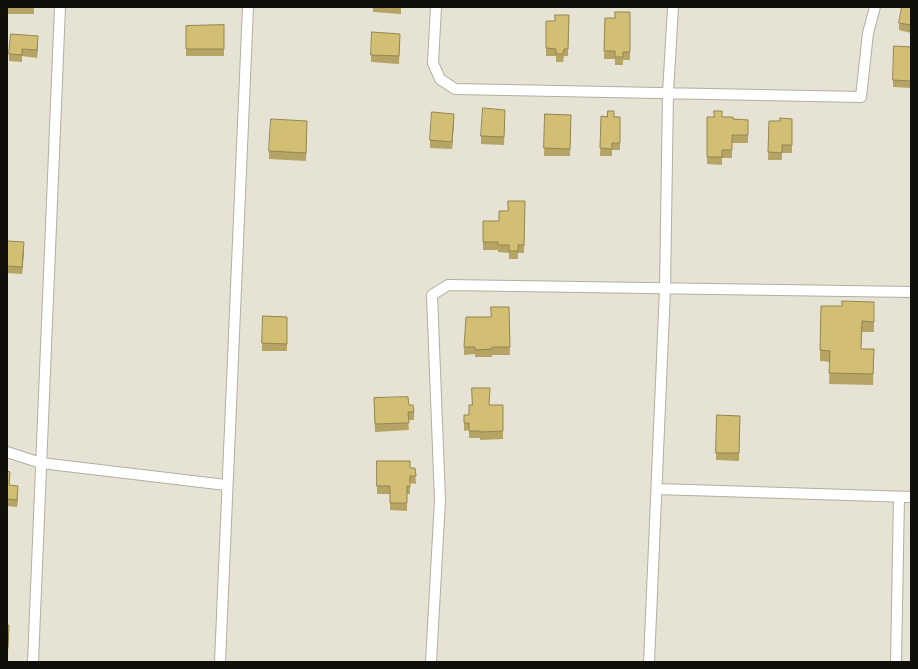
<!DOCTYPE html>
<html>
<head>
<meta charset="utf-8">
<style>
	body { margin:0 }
	#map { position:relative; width:918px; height:669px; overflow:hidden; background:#e6e3d4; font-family:Arial,sans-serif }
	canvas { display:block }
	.frame { position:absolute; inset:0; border:8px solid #100f0a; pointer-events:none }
</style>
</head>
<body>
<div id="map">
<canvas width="918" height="669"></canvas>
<div class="frame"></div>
</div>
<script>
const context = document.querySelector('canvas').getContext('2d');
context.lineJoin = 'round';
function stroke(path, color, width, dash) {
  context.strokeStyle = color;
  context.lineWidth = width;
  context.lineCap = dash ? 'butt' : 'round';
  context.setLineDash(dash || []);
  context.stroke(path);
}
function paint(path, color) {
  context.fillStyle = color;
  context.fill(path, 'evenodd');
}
const lane = new Path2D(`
	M436,7l-3,56 7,16 15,10 406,8 7,-64 7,-26
	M7,452l34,11 185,22
	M657,489l254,8
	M33,662l27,-655
	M220,662l28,-655
	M431,662l9,-162 -8,-205 16,-10 463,7
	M649,662l16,-373 3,-196 5,-86
	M896,662l3,-165`);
stroke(lane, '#b2aea0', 12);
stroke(lane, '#fff', 10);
paint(new Path2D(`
	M7,7h27v7h-27z
	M373,7h28v7l-28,-2z
	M911,7v26l-12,-3v-7z
	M630,12v48h-7v5h-8v-6h-11l1,-41h10z
	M569,15l-1,41h-4l-1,6h-7v-6h-10v-35h9z
	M224,25v31h-38v-30z
	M400,42l-1,22 -28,-2v-7z
	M38,43l-1,15 -15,-2v6l-13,-1v-7z
	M911,47v41l-18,-1v-7z
	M545,114l26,1 -1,41h-26z
	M601,116l19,1v33h-8v6h-12z
	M505,117l-1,28 -23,-1v-8z
	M707,117h15l11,2 15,1v23h-16v15h-10v7l-15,-1z
	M792,119v34h-10v7h-14l1,-39h11z
	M454,121l-2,28 -22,-1v-8z
	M307,129l-1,32 -37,-2v-8z
	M525,201l-1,52h-6v6h-9v-6l-11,-1v-2h-15v-29h16l9,-10z
	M7,241l17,9 -2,24 -15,-1z
	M874,302v30h-12l-1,17h13l-1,36 -44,-1 1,-22 -10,-1v-11z
	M509,307l1,48h-18v2h-17v-3l-11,1v-8l27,-30z
	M263,316l24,1v34h-25z
	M374,398l35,7 5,7v8h-6l1,10 -34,2z
	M489,405h14v34l-23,1v-2h-11v-8l-5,1v-16h5z
	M717,415l23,1 -1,45 -23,-1z
	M377,461l33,7h5l1,16 -6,-1v11h-3v17l-17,-1v-16h-13z
	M7,471l3,8 -1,6 9,8 -1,14 -10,-1z
	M7,625h2l-1,31 -1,-1z`), '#b5a464');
paint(new Path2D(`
	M38,36v7l-1,15v-8z
	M454,114v7l-2,28v-7z
	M24,242v8l-2,24v-7z
	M18,486v7l-1,14v-7z`), '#938651');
const building = new Path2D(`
	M902,7h9v18l-12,-2z
	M615,12h15v40h-7v5h-8v-6h-11l1,-33h10z
	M555,15h14l-1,34h-4l-1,5h-7v-5l-10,-1v-27h9z
	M224,25v24h-38v-23z
	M372,32l28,2 -1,22 -28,-1z
	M11,34l27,2 -1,14 -15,-1v6l-13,-1z
	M894,46l17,1v34l-18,-1z
	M483,108l22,2 -1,27 -23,-1z
	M608,111h6v6h6v26h-8v6l-12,-1 1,-32 6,1z
	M714,111h8v6h11v2l15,1v15h-16v15h-10v7h-15v-40h7z
	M432,112l22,2 -2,28 -22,-2z
	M545,114l26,1 -1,34 -26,-1z
	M780,118l12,1v26h-10v8l-14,-1 1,-31h11z
	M271,119l36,2 -1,32 -37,-2z
	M508,201h17l-1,44h-6v6h-9v-6h-11v-3h-15v-21h16v-10h9z
	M7,241l17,1 -2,25 -15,-1z
	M842,301l32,1v20l-12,-1 -1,28h13l-1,25 -44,-1 1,-22 -10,-1 1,-44h21z
	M491,307h18l1,40h-18v2l-17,1v-3h-11l2,-30h25z
	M263,316l24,1v27l-25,-1z
	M472,388h18l-1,17h14v26l-23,1v-1h-11v-8h-5v-8h5v-10h3z
	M408,397l1,8h4l1,7h-6l1,11 -34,1 -1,-26z
	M717,415l23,1 -1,37h-23z
	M377,461h33v7h5l1,8h-6v11l-3,-1v17h-17v-17h-13z
	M7,471l3,1 -1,13 9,1 -1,14 -10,-1z
	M7,625h2l-1,23h-1z`);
paint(building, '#d2bf74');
stroke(building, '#938651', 1);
</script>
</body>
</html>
